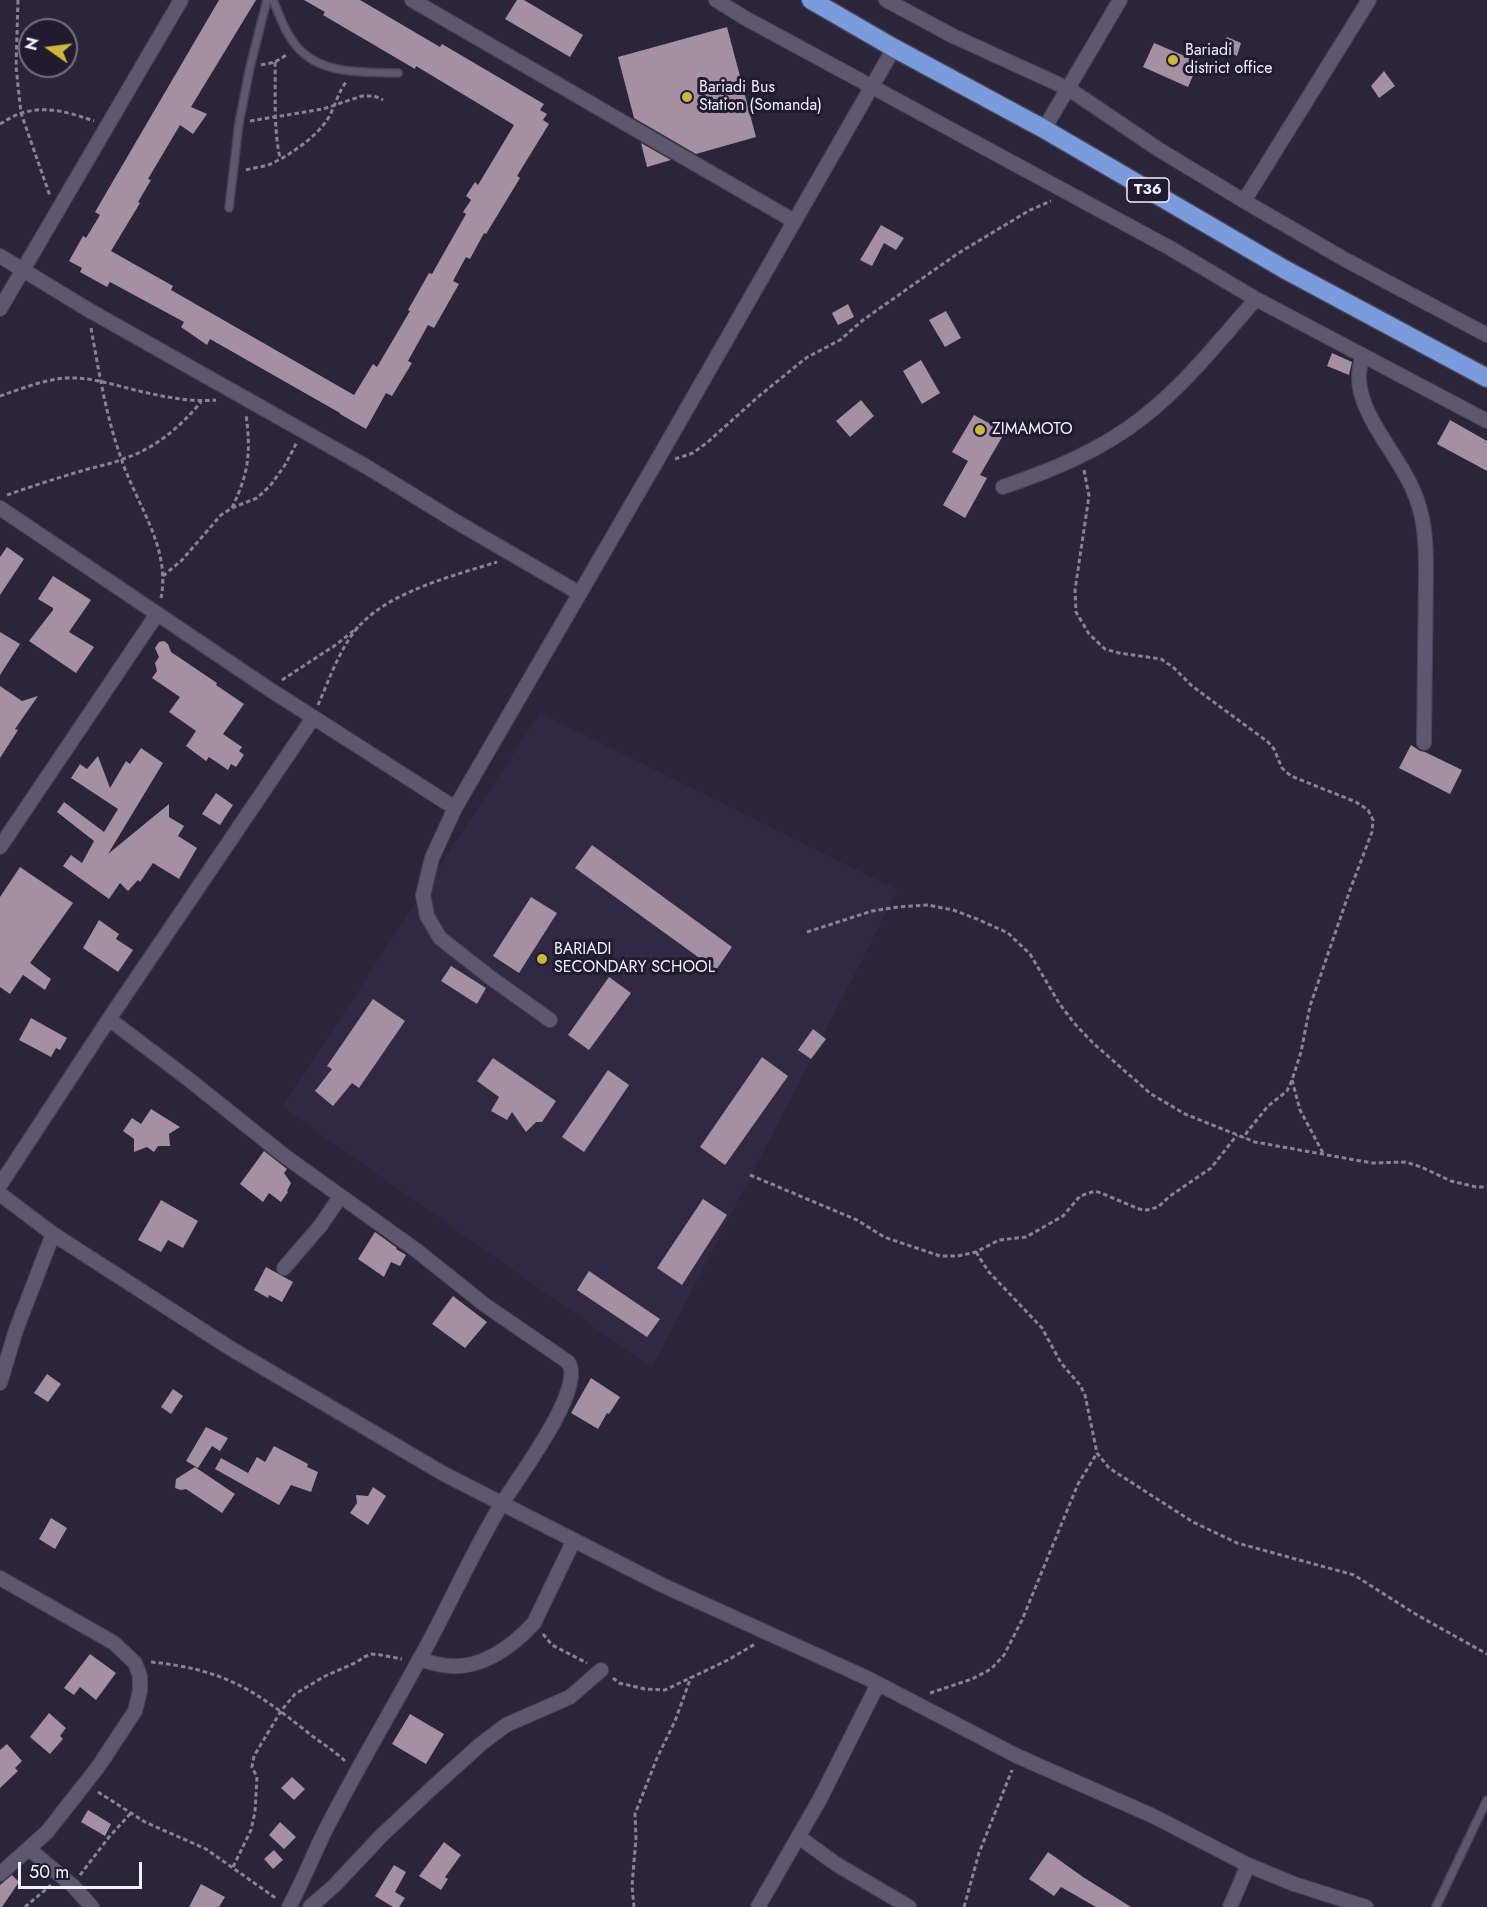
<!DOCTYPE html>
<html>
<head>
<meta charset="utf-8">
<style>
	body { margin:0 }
	#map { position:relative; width:1487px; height:1907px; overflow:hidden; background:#2a2539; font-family:Jost,sans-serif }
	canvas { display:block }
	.north { position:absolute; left:18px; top:18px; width:60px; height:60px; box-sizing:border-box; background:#211b2f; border:2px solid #757082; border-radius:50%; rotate:284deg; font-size:16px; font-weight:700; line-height:24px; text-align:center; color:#f3f0fe }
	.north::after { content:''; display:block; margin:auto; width:21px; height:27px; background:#ccb939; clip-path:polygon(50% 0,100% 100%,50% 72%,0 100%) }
	.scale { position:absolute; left:18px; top:1862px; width:124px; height:27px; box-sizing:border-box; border:3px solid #f3f0fe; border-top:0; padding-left:8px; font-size:18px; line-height:21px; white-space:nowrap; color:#f3f0fe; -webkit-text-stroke:4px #211b2f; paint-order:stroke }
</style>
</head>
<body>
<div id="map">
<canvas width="1487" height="1907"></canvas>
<div class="north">N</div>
<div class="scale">50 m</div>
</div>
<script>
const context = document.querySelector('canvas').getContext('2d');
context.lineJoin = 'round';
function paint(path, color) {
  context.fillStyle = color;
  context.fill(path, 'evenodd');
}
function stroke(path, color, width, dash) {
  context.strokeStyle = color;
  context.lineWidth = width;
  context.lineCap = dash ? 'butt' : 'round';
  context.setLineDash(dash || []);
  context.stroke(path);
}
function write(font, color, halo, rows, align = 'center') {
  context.font = font + ' Jost,sans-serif';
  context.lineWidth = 6;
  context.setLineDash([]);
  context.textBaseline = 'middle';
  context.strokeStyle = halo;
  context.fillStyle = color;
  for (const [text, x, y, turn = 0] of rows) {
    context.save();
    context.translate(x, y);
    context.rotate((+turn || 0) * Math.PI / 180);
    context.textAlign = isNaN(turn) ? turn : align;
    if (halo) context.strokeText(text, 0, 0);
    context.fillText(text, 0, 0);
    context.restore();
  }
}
paint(new Path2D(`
	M540,713l358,177 -246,478 -370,-261z`), '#312944');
paint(new Path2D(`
	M219,0h37l-65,107 16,7 -14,20 -13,-9 -32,54 3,1 -13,22 2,1 -29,48 62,35 -2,4 183,105 19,-31 4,3 33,-56 -2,-1 21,-37 3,1 34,-60 -3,-2 8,-12 -5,-4 9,-14 3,3 36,-60 -98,-59 -1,3 -92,-54 2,-3 -21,-12h56l80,47 2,-3 102,60 -4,6 7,4 -4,6 6,4 -32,52 3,2 -34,56 -2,-1 -14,26 -4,-2 -13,24 6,3 -25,44 -6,-3 -20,36 4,2 -20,33 -6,-3 -20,36 -26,-15v-1l-130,-74 -3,6 -26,-18 3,-5 -74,-40 -3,5 -27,-15 2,-4 -13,-7 14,-25 3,2 14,-23 -5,-3z
	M517,0h7l59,35 -13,22 -65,-38z
	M727,27l29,110 -60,17 -62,-36 -16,-61z
	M1227,37l14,6 -4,13 -16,-8z
	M1154,43l45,19 -11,25 -45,-20z
	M1384,71l11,15 -16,12 -8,-12z
	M641,143l30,17 -24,7z
	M881,225l23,13 -8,12 -12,-7 -12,23 -12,-6z
	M848,304l6,13 -16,8 -6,-12z
	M946,311l15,27 -16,9 -16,-27z
	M1332,353l20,9 -3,13 -22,-9z
	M921,360l19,33 -18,11 -19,-33z
	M861,400l13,16 -24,21 -14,-16z
	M974,415l31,17 -25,43 7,3 -22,40 -22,-13 25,-44 -16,-9z
	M1450,420l37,21v30l-50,-27z
	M7,547l17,12 -24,36v-38z
	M53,576l38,24 -22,32 25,15 -18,26 -47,-32 24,-31v-2l-15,-9z
	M0,632l20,12 -20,31z
	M164,641l4,3 3,8 46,31 -1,2 28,19 -21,30 19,13 -3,4 5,4 -8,12 -5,-3 -3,6 -19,-13 -3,4 -20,-15 10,-15 -27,-19 11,-15 -28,-19 5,-7 -2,-8 4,-6 -4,-9 4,-6z
	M0,686l22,15 16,-5 -23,33 3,1 -18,28z
	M1411,745l9,6 5,1 37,18 -12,24 -51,-26z
	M141,748l22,15 -55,91 61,-50v13l15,9 -6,10 19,12 -18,31 -26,-16 -13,19 -2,-2 -10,11 -8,-8 -11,16 -46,-33 8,-11 11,8 12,-22 -37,-29 7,-10 40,30 14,-23 -47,-31 9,-14 7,5 11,-13 12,32 16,-27 4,3z
	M216,793l17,12 -13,20 -18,-11z
	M592,845l140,102 -16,23 -141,-102z
	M20,867l53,36 -43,60 21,16 -6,11 -22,-15 -13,19 -10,-7v-90z
	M531,897l26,16 -38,60 -26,-17z
	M99,920l20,14 -3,5 17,11 -15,22 -35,-24z
	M451,966l35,22 -9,16 -36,-23z
	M609,977l22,16 -42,57 -21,-15z
	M373,999l32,22 -46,67 -7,-5 -19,23 -18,-15 17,-22 -5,-3z
	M31,1018l36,20 -7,12 -4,-2 -5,9 -32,-17z
	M813,1029l13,10 -15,20 -13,-9z
	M762,1057l26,19 -63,89 -25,-18z
	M493,1058l63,43 -14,21h-6l-10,10 -14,-20 -5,8 -16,-9 8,-14 -22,-16z
	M608,1070l21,15 -45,67 -22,-15z
	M151,1109l29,18 -11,7 1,12h-12l-4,6 -7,-5 -13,5v-13l-11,-8 9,-13 9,6z
	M264,1151l23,18 -3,4 7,10 -4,8 1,1 -7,10 -12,-9 -6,9 -23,-18z
	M703,1199l24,16 -45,70 -25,-17z
	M161,1200l37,21 -15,27 -15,-8 -7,12 -23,-12z
	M375,1232l22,16 -1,1 10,6 -6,11 -9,-4 -7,15 -26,-18z
	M266,1267l27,15 -11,20 -13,-7 -1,3 -14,-8z
	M589,1271l71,48 -13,18 -70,-47z
	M453,1296l34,26 -22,26 -33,-24z
	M47,1374l14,10 -13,18 -14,-9z
	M591,1378l29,19 -11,17 -2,-1 -9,16 -27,-16z
	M173,1389l10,7 -12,18 -10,-7z
	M206,1427l22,11 -8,13 -8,-5 -14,22 -12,-7z
	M274,1446l34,18 -1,3 11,5 -7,20 -20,-7 -12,20 -64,-36 6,-11 27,15 9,-16 8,5z
	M195,1467l40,27 -13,19 -36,-24 -5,1 -6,-2 1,-9z
	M373,1487l13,9 -18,29 -18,-12 7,-10 -1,-8 12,1z
	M51,1518l16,10 -12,21 -16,-10z
	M90,1654l26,19 -20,27 -16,-13 -6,8 -10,-7z
	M49,1713l17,15 -6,8 3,3 -13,15 -20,-17z
	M410,1714l34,20 -18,30 -34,-20z
	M7,1744l15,17 -7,7 3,3 -18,17v-38z
	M292,1777l13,12 -11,11 -13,-12z
	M88,1810l23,14 -6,12 -24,-14z
	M280,1822l16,15 -12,12 -15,-14z
	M444,1842l17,13 -16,22 3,2 -7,11 -22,-14z
	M274,1850l9,10 -10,9 -9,-10z
	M1048,1852l35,25 48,30h-35l-35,-20 -7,9 -25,-17z
	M394,1865l12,7 -11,20 10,6 -6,9h-6l-18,-11z
	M12,1875l7,7 -17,25h-2v-22z
	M201,1884l24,13 -6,10h-30z`), '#a58fa2');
const lane = new Path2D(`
	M273,0c7,17 14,37 27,50 24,25 66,22 98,23
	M229,208l10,-85 11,-56 17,-67
	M1436,1907l51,-107`);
const street = new Path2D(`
	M412,0l382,221
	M716,0l29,18 425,230 86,51 231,122
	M886,0l67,36 116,53 89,60 86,52 100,58 143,76
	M1044,129l76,-129
	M1244,201l125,-201
	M0,256l87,53 280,158 88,54 124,72
	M0,309l181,-309
	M1362,355c-1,7 -3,15 -3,23 0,37 40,78 54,112 12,26 13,53 13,82l-2,171
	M1003,487c49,-17 97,-36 139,-69 43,-33 78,-78 114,-119
	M0,508l269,181 186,119
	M0,847l157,-233
	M109,1019l78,59 99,79 130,93 69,55 83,57c19,25 -51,117 -65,140 -27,43 -48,91 -72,136 -34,64 -72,126 -105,191 -13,26 -23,52 -37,78
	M550,1020l-59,-42 -51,-40 -13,-22 -4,-21 9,-37 23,-50 200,-344 239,-416
	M0,1185l109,-166 204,-301
	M0,1194l53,40 177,114 214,126 218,111 205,93 150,78 136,60 95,49 46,19 72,23
	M284,1268l37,-43 19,-28
	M0,1383l16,-53 37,-96
	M0,1578l114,65 21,20 5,13v15l-5,20 -37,56 -51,65 -47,42
	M419,1659c8,2 15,5 23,6 36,7 69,-17 92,-42l40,-83
	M799,1837l37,27 73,43
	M29,1849l44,37 19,21
	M310,1907l25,-22 46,-49 51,-48 49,-44 25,-19 64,-28 31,-27
	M758,1907l62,-108 58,-115
	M1230,1907l18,-42`);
const highway = new Path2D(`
	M811,0l83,48 150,81 240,140 203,109`);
stroke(lane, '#494355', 10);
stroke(street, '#494355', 16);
stroke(highway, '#494355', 21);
stroke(new Path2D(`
	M18,0l-2,67 5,46 29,83
	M275,62c1,33 -2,64 5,96
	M261,65l14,-3 13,-8
	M250,121l73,-12 39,-13h12l9,4
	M0,124c7,-4 14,-9 22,-11 24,-8 49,0 72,8
	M246,170c7,-2 15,-3 22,-5 20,-8 48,-28 59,-45 8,-12 10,-26 19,-38
	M91,328c8,44 15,88 30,130 15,46 50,89 40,140
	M0,396c18,-6 38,-14 57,-17 31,-5 61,8 91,14 22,5 45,9 68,7
	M675,459l18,-6 16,-12 50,-45 47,-38 34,-18 23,-20 94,-66 73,-44 21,-9
	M1084,470l5,26 -14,94 1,22 13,22 16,15 14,4 42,6 12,8 19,19 76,56 6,7 8,19 9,8 65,26 12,8 5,10 -1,12 -22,58 -40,116 -9,46 -9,28 -5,11 -19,15 -21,26 -3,6
	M7,495c23,-8 47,-16 71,-23 15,-5 31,-7 45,-13 33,-11 56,-31 78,-57
	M232,508c17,-36 19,-55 14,-94
	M163,576l19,-16 39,-45 11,-7 25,-10 13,-12 15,-21 12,-23
	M282,680l55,-36 21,-17
	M318,705c12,-27 23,-61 44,-82 31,-32 93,-48 135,-61
	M807,932l65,-21 26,-4 30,-2 25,5 24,9 31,14 22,21 29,49 15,20 19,20 58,51 34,20 70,28 117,21 34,-1 15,5 30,14 25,6h11
	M1292,1080l8,30 24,45
	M750,1175l107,45 27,17 56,19h18l18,-4 23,-12 27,-3 37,-21 17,-20 15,-5 6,2 38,16 8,1 11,-3 12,-11 41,-28 26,-33
	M976,1252l12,19 54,57 19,35 19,22 5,10 12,58 12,15 84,54 44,21 117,32 63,40 70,39
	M543,1634l9,11 35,18
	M151,1662c70,7 101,26 155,69 13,11 28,19 40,31
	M613,1678l6,5 26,6 20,1 63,-30 27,-16
	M930,1693l42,-14 19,-10 13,-14 18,-35 56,-136 19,-31
	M98,1792l47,30 61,27 71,50
	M233,1867l18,-37 4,-18 2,-35 -5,-10 2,-11 27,-45 14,-17 30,-18 32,-14 7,-5 8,-3 9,1 21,4
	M80,1875l29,-38 21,-23
	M25,1907l26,-22
	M634,1907l-2,-21 4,-48 -1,-24 22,-56 18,-37 16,-44
	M964,1907l15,-54 33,-83`), '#888495', 3, [4.5, 3]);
stroke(lane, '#5d576f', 7);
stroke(street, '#5d576f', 14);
stroke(highway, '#7b9cdc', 18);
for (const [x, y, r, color] of [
	[1173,60,6,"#ccb939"],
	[687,97,6,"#ccb939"],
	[980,430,6,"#ccb939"],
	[542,959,6,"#ccb939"]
]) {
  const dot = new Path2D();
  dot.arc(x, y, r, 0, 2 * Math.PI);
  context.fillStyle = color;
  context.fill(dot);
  stroke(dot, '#211b2f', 2);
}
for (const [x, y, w] of [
	[1148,190,42]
]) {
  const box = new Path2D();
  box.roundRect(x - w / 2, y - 12, w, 24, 4.5);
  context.fillStyle = '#211b2f';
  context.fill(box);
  stroke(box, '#f3f0fe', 1.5);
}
write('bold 15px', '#f3f0fe', null, [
	["T36",1148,190]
]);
write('16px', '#f3f0fe', '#211b2f', [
	["Bariadi",1185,51],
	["district office",1185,69],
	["Bariadi Bus",699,88],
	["Station (Somanda)",699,106],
	["ZIMAMOTO",992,430],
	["BARIADI",554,950],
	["SECONDARY SCHOOL",554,968]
], 'left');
</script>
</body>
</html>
